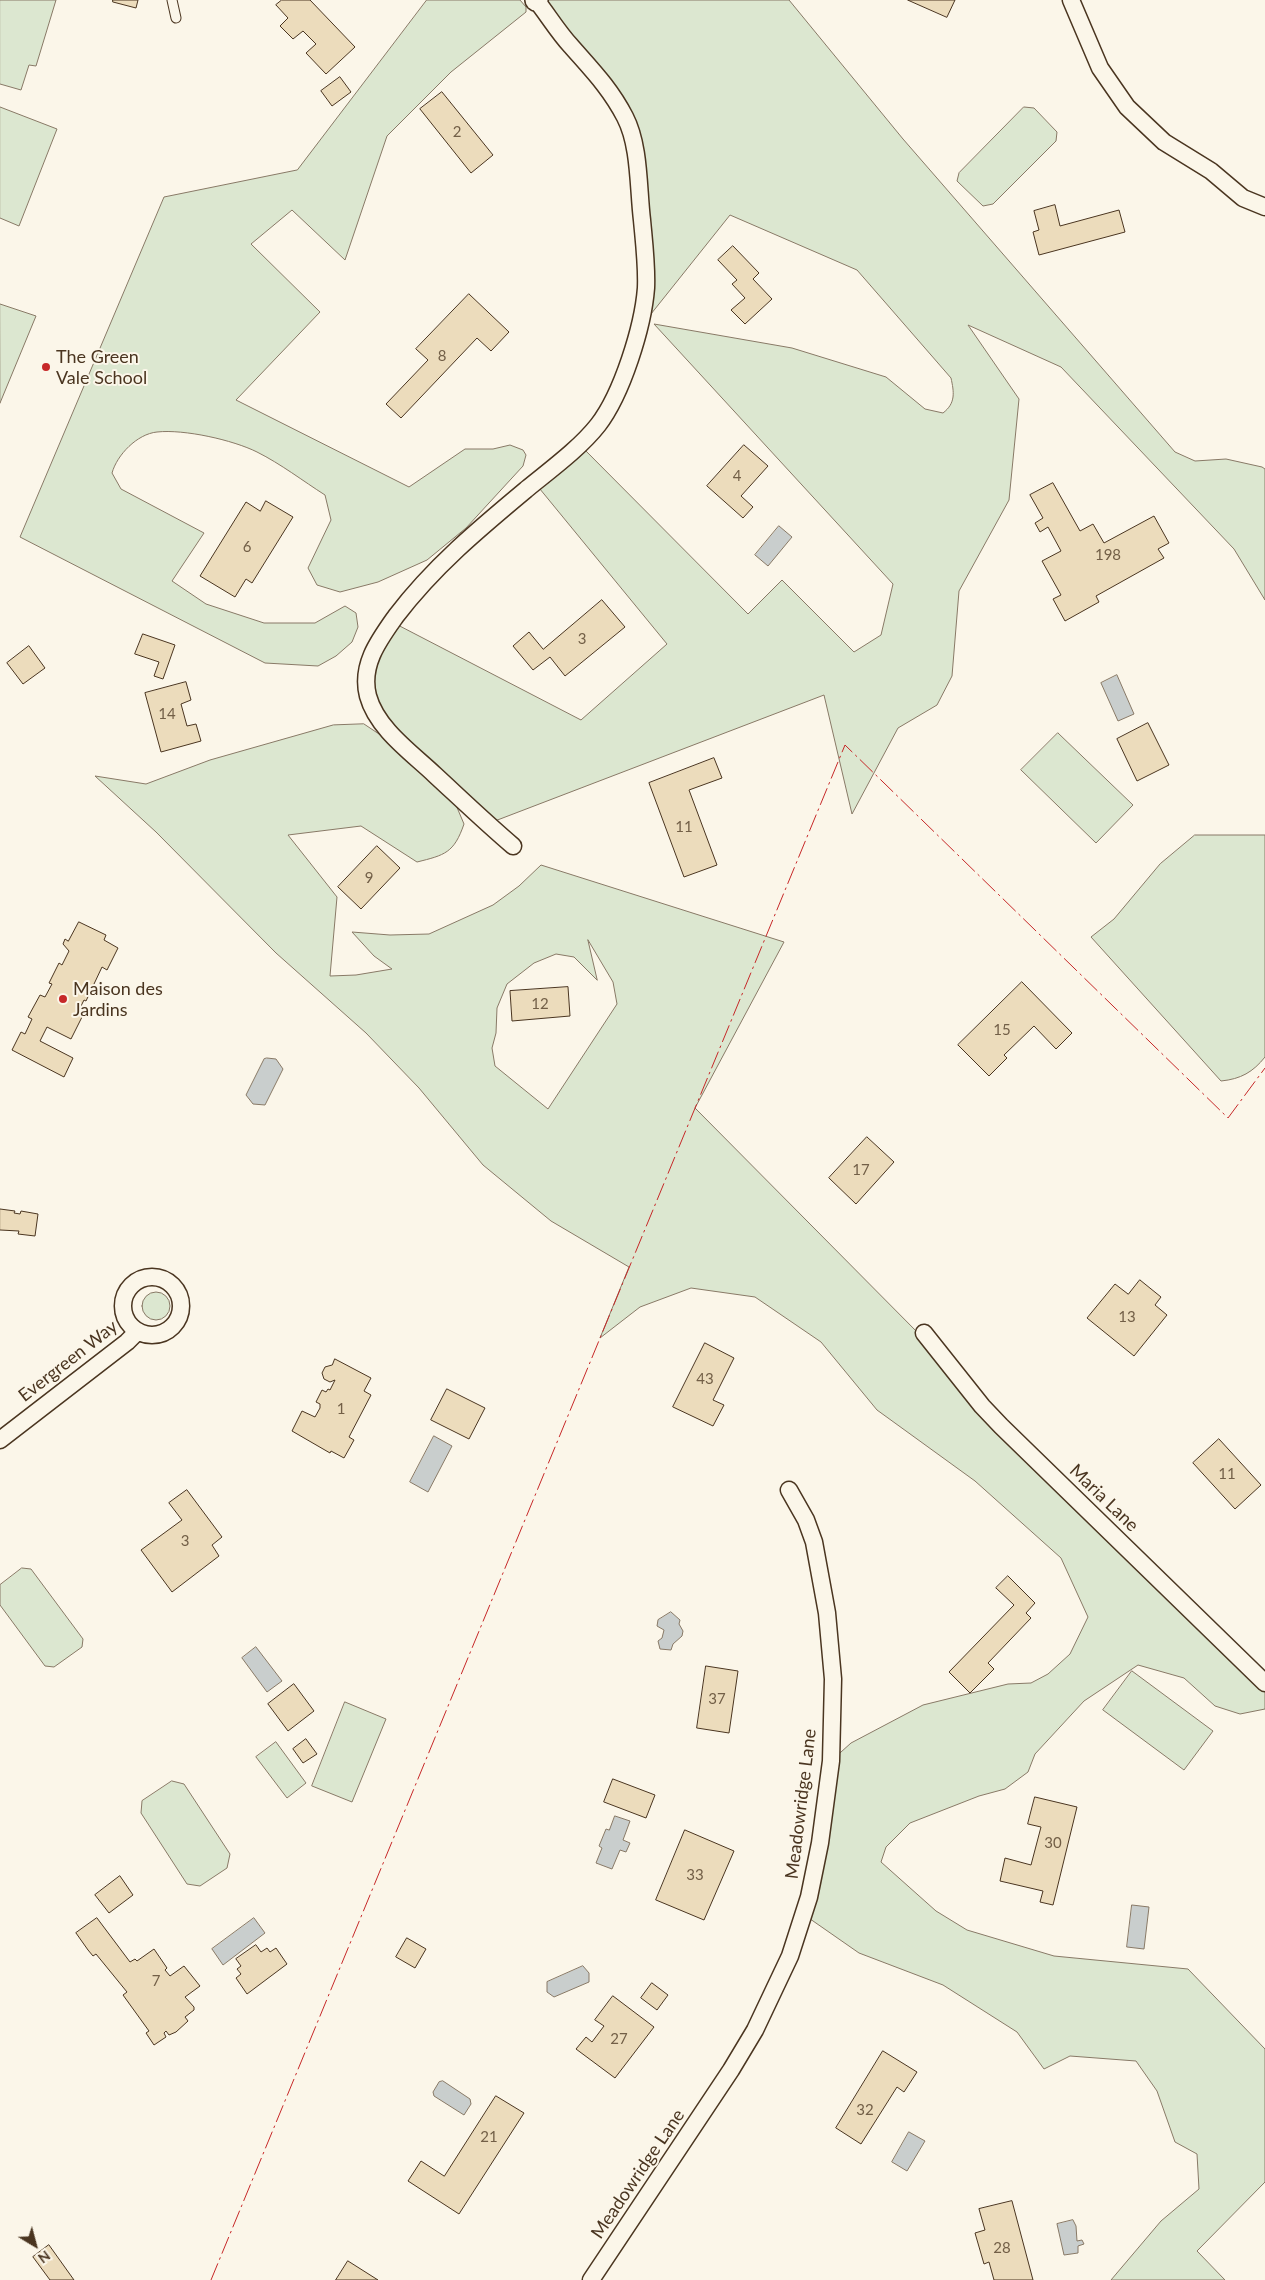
<!DOCTYPE html>
<html>
<head>
<meta charset="utf-8">
<style>
	body { margin:0 }
	#map { position:relative; width:1265px; height:2280px; overflow:hidden; background:#fbf6e9; font-family:Lato,sans-serif }
	canvas { display:block }
	.north { position:absolute; left:10px; top:2220px; width:50px; height:50px; -webkit-text-stroke:4px #fbf6e9; paint-order:stroke; rotate:143deg; font-size:14px; font-weight:700; line-height:20px; text-align:center; color:#4a3520 }
	.north::after { content:''; display:block; margin:auto; width:18px; height:22px; background:#4a3520; clip-path:polygon(50% 0,100% 100%,50% 72%,0 100%) }
</style>
</head>
<body>
<div id="map">
<canvas width="1265" height="2280"></canvas>
<div class="north">N</div>
</div>
<script>
const context = document.querySelector('canvas').getContext('2d');
context.lineJoin = 'round';
function paint(path, color) {
  context.fillStyle = color;
  context.fill(path, 'evenodd');
}
function stroke(path, color, width, dash) {
  context.strokeStyle = color;
  context.lineWidth = width;
  context.lineCap = dash ? 'butt' : 'round';
  context.setLineDash(dash || []);
  context.stroke(path);
}
function write(font, color, halo, rows, align = 'center') {
  context.font = font + ' Lato,sans-serif';
  context.lineWidth = 4;
  context.setLineDash([]);
  context.textBaseline = 'middle';
  context.strokeStyle = halo;
  context.fillStyle = color;
  for (const [text, x, y, turn = 0] of rows) {
    context.save();
    context.translate(x, y);
    context.rotate((+turn || 0) * Math.PI / 180);
    context.textAlign = isNaN(turn) ? turn : align;
    if (halo) context.strokeText(text, 0, 0);
    context.fillText(text, 0, 0);
    context.restore();
  }
}
const green = new Path2D(`
	M0,0h56l-20,66 -7,-1 -8,25 -21,-6z
	M427,0h93l6,7v5l-75,60 -64,64 -42,124 -53,-50 -41,34 69,68 -84,88 173,87 56,-38h28l17,-4 13,5 3,5 -3,11 -57,62 -39,32 -49,22 -38,10 -23,-7 -9,-17 23,-48 -6,-25c-22,-14 -44,-31 -68,-43 -24,-12 -73,-23 -100,-20 -20,2 -40,23 -45,41l9,16 83,44 -32,48 34,23 58,19h51l30,-17 11,7 2,14 -6,15 -16,14 -18,10 -53,-3 -245,-126 144,-340 133,-27z
	M536,0h253l114,139 272,313 20,9 31,-2 36,8 3,2v131l-31,-51 -173,-182 -93,-42 51,74 -10,101 -50,91 -7,85 -15,29 -39,23 -46,86 -28,-119 -337,129 -98,-93 -23,-52 26,-57 189,98 86,-76 -132,-161 44,-39 169,170 34,-34 72,72 27,-17 12,-51 -239,-260 138,24 94,29 39,32 18,4c13,-10 11,-21 8,-35l-94,-108 -127,-55 -91,114 7,-41 -19,-168z
	M0,107l57,22 -38,97 -19,-8z
	M1024,107l10,1 23,24 -1,9 -63,63 -10,2 -26,-25 2,-8z
	M0,304l36,12 -36,87z
	M364,724l18,12 71,62 11,26c-10,29 -19,31 -47,38l-56,-36 -73,9 49,62 -7,79 26,-1 36,-6 -18,-13 -22,-24 38,3 39,-1 64,-29 26,-19 22,-21 243,77 -89,166 570,575v26l-25,5 -25,-8 -31,-28 -46,-13 -54,36 -49,53 -7,18 -23,17 -26,7 -69,27 -24,24 -5,15 55,49 31,19 87,26 134,13 77,80v133l-68,69 28,29h-114l50,-59 38,-32 -2,-35 -22,-12 -18,-51 -21,-30 -66,-5 -26,13 -27,-37 -74,-47 -84,-32 -56,-39 28,-153 20,-18 72,-38 85,-21 23,-1 17,-9 22,-20 18,-37 -27,-59 -86,-77 -98,-71 -56,-68 -66,-45 -64,-9 -51,19 -40,31 29,-71 -78,-46 -68,-56 -64,-77 -53,-55 -90,-80 -120,-121 -61,-56 51,8 64,-24 123,-35zM588,940l25,42 4,22 -69,105 -53,-43 -3,-18 4,-15 1,-25 10,-24 27,-21 22,-9 18,3 23,23z
	M1058,733l75,72 -37,38 -75,-73z
	M1195,835h70v222c-12,15 -24,22 -44,24l-130,-144 23,-18 46,-55z
	M142 1306a14 14 0 1 1 28 0a14 14 0 1 1-28 0Z
	M22,1568l9,1 52,70 -1,8 -28,20 -9,-1 -45,-61v-20z
	M1132,1671l81,60 -29,39 -81,-60z
	M345,1702l41,17 -34,83 -40,-16z
	M276,1742l30,41 -19,15 -31,-41z
	M172,1781l12,3 46,70 -3,14 -27,18 -13,-2 -46,-71 1,-12z`);
paint(green, '#dce7d0');
stroke(green, '#887966', 1);
const water = new Path2D(`
	M779,526l13,11 -24,29 -13,-11z
	M1117,675l17,39 -16,7 -17,-38z
	M267,1058l9,1 7,10 -18,36 -12,-1 -7,-9 18,-36z
	M434,1436l18,10 -24,46 -18,-10z
	M671,1612l9,8 -1,4 4,7 -1,5 -9,8 -2,6 -11,-1 -2,-8 4,-3 2,-8 -7,-4 1,-6z
	M256,1647l26,34 -15,11 -25,-34z
	M615,1816l15,5 -7,19 7,3 -4,9 -6,-2 -8,19 -16,-6 6,-15 -3,-2 7,-17 3,1z
	M1132,1905l17,2 -5,42 -17,-2z
	M254,1918l11,15 -42,32 -11,-16z
	M583,1966l6,7v9l-35,15 -7,-5v-10z
	M443,2081l27,18 1,5 -7,11 -30,-19 -1,-4 6,-10z
	M909,2132l16,9 -18,30 -15,-9z
	M1073,2220l3,6 1,15 5,-1 2,4 -6,2v7l-14,2 -7,-31z`);
paint(water, '#c9cecd');
stroke(water, '#887966', 1);
const building = new Path2D(`
	M113,0h25l-2,8 -23,-6z
	M282,0h28l45,47 -29,27 -20,-21 10,-9 -13,-13 -10,8 -13,-13 8,-8 -12,-13z
	M908,0h47l-8,17z
	M340,77l11,15 -19,14 -11,-15z
	M442,92l51,63 -22,18 -51,-64z
	M1055,205l5,21 59,-16 6,22 -86,23 -6,-23 6,-2 -5,-19z
	M733,246l26,27 -6,6 19,20 -27,25 -14,-14 14,-12 -13,-14 5,-4 -19,-20z
	M469,294l40,38 -18,19 -14,-13 -76,80 -15,-14 42,-44 -12,-11z
	M744,445l24,21 -27,30 12,11 -10,11 -36,-32z
	M1053,483l27,48 13,-7 11,19 50,-27 15,27 -11,6 6,9 -68,38 3,6 -34,19 -12,-22 8,-4 -19,-34 19,-10 -13,-24 -8,5 -5,-9 8,-5 -13,-23z
	M266,501l27,16 -41,66 -6,-4 -11,18 -35,-21 46,-74 14,9z
	M602,600l23,27 -60,49 -15,-19 -17,13 -20,-24 16,-14 14,17z
	M143,634l32,11 -12,34 -9,-3 5,-14 -24,-8z
	M29,646l16,22 -22,16 -16,-21z
	M186,682l5,18 -10,4 6,22 9,-2 5,17 -40,11 -16,-59z
	M1148,723l21,42 -32,16 -20,-42z
	M714,758l8,20 -33,12 28,75 -33,12 -35,-94z
	M377,846l23,22 -39,41 -23,-22z
	M79,922l27,13 -2,5 14,8 -11,22 -5,-3 -16,34 -2,-1 -7,14 5,3 -11,22 -24,-12 -7,14 33,17 -9,19 -52,-27 9,-18 4,2 7,-15 -4,-2 12,-22 5,2 7,-13 -3,-1 10,-20 3,2 7,-14 -6,-7 2,-5 3,2z
	M1022,982l50,51 -16,16 -22,-23 -30,29 3,3 -18,18 -31,-31z
	M568,987l2,29 -58,5 -2,-30z
	M867,1137l27,25 -38,42 -27,-26z
	M0,1209l15,2 -1,2 6,1 1,-3 17,3 -3,22 -17,-2 1,-3 -19,-1z
	M1140,1280l21,17 -6,8 12,10 -33,41 -47,-38 28,-34 13,10z
	M705,1343l29,15 -21,42 11,5 -11,21 -40,-19z
	M335,1359l36,19 -7,13 7,4 -22,42 5,3 -10,18 -13,-7 -1,2 -38,-22 10,-20 13,6 5,-9v-4l-4,-2 6,-12 4,2 2,-3 2,1 5,-10 -5,2 -6,-3 -2,-6 3,-6 7,-2z
	M447,1389l38,19 -16,31 -38,-19z
	M1219,1439l42,46 -26,24 -42,-46z
	M187,1490l35,47 -10,8 7,11 -47,36 -31,-42 41,-30 -13,-17z
	M1008,1576l27,27 -9,10 5,5 -43,45 6,6 -24,24 -21,-21 65,-67 -18,-17z
	M706,1666l32,5 -9,62 -32,-5z
	M294,1684l20,27 -26,20 -20,-27z
	M306,1739l11,15 -14,9 -10,-14z
	M613,1779l42,16 -9,23 -42,-16z
	M1035,1797l42,10 -24,98 -13,-3 3,-11 -43,-10 5,-23 26,7 10,-38 -13,-3z
	M685,1830l49,21 -30,69 -48,-20z
	M120,1876l13,19 -24,18 -14,-18z
	M97,1918l33,44 5,-3 2,2 17,-12 13,19 -2,2 5,6 14,-10 16,20 -15,11 9,10v3l-9,7 3,4 -12,11 -7,3 -3,-4 -2,2 2,4 -12,8 -8,-12 3,-2 -26,-36 4,-3 -31,-38 -3,2 -5,-6 -12,-17z
	M407,1938l19,11 -11,19 -19,-11z
	M256,1945l5,7 6,-4 3,4 6,-4 11,16 -40,30 -11,-16 5,-4 -4,-5 4,-3 -5,-7z
	M652,1983l16,12 -11,15 -16,-12z
	M613,1996l41,31 -39,51 -39,-29 10,-12 6,5 12,-16 -9,-6z
	M883,2051l34,21 -13,20 -7,-5 -36,57 -25,-16z
	M496,2096l28,17 -65,101 -51,-33 13,-20 23,15z
	M1012,2201l21,79h-39l-5,-18 -5,2 -9,-31 10,-3 -6,-21z
	M49,2245l25,35h-24l-17,-23z
	M348,2261l30,19h-42z`);
paint(building, '#ecdcbc');
stroke(building, '#4a3520', 1);
const service = new Path2D(`
	M172,0l4,18`);
const minor = new Path2D(`
	M1071,0l29,68 27,39 37,35 47,29 32,27 22,9
	M513,846c-27,-23 -52,-47 -78,-71 -23,-22 -58,-46 -67,-79 -8,-31 11,-56 28,-80 38,-50 84,-88 132,-128 22,-18 52,-40 70,-63 24,-31 45,-98 48,-137 1,-22 -2,-46 -4,-68 -4,-33 -2,-74 -17,-103 -15,-29 -33,-47 -54,-71 -13,-14 -23,-31 -35,-46
	M123 1306a29 29 0 1 1 58 0a29 29 0 1 1-58 0Z
	M924,1333l58,73 19,20 264,257
	M0,1440l127,-98 10,-10
	M591,2280l140,-210 24,-40 35,-74 19,-59 11,-54 11,-82 2,-82 -6,-66 -13,-71 -8,-22 -17,-30`);
const tertiary = new Path2D(`
	M536,0h1`);
stroke(service, '#4a3520', 11);
stroke(minor, '#4a3520', 19);
stroke(tertiary, '#4a3520', 24);
stroke(service, '#fbf6e9', 9);
stroke(minor, '#fbf6e9', 16);
stroke(tertiary, '#fbf6e9', 21);
stroke(new Path2D(`
	M211,2280l634,-1535 383,373 37,-50`), '#c62828', 1, [18, 4, 2.5, 4]);
for (const [x, y, r, color] of [
	[46,367,5,"#c62828"],
	[63,999,5,"#c62828"]
]) {
  const dot = new Path2D();
  dot.arc(x, y, r, 0, 2 * Math.PI);
  context.fillStyle = color;
  context.fill(dot);
  stroke(dot, '#fbf6e9', 2);
}
write('15px', '#725f47', null, [
	["2",457,132],
	["8",442,356],
	["4",737,476],
	["6",247,547],
	["198",1108,555],
	["3",582,639],
	["14",167,714],
	["11",684,827],
	["9",369,878],
	["12",540,1004],
	["15",1002,1030],
	["17",861,1170],
	["13",1127,1317],
	["43",705,1379],
	["1",341,1409],
	["11",1227,1474],
	["3",185,1541],
	["37",717,1699],
	["30",1053,1843],
	["33",695,1875],
	["7",156,1981],
	["27",619,2039],
	["32",865,2110],
	["21",489,2137],
	["28",1002,2248]
]);
write('18px', '#4a3520', '#fbf6e9', [
	["The Green",56,357],
	["Vale School",56,378],
	["Maison des",73,989],
	["Jardins",73,1010]
], 'left');
write('18px', '#4a3520', '#fbf6e9', [
	["Evergreen Way",68,1361,-38],
	["Maria Lane",1104,1498,44],
	["Meadowridge Lane",801,1804,-83],
	["Meadowridge Lane",638,2174,-56]
]);
</script>
</body>
</html>
